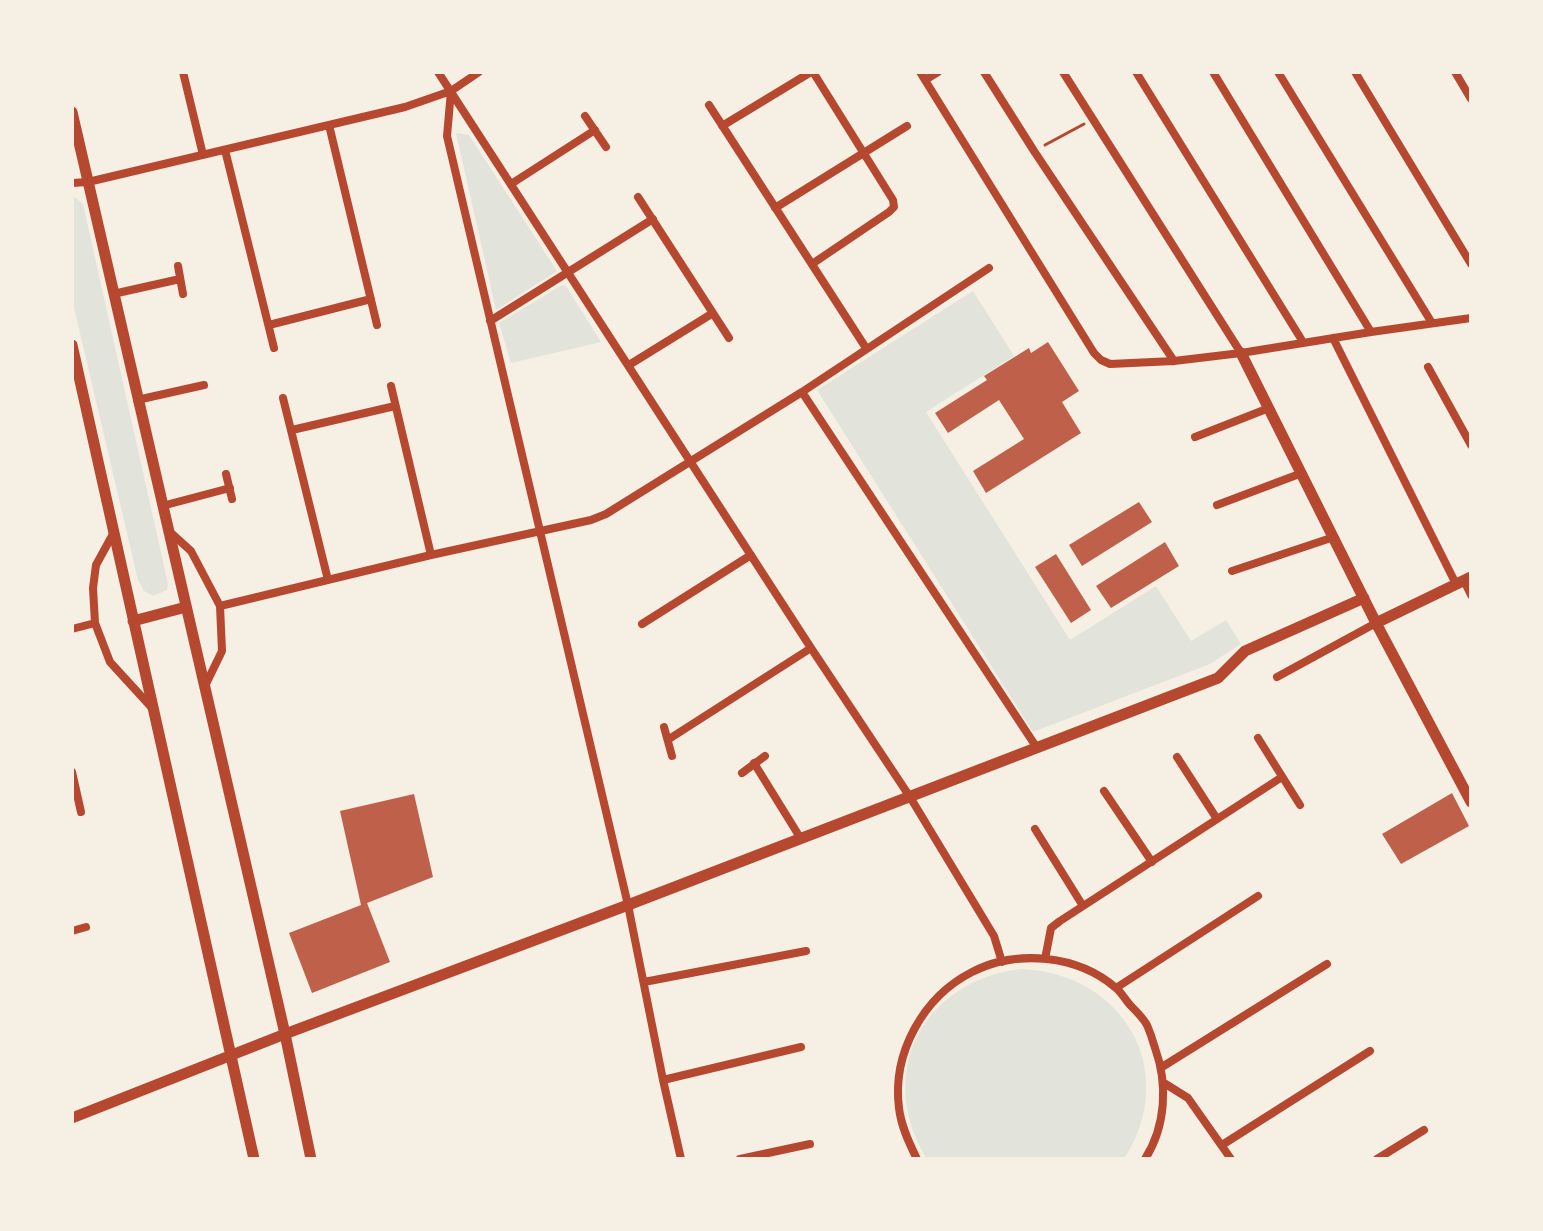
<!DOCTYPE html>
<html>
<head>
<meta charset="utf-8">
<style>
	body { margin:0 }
	#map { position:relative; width:1543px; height:1231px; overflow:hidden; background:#f6efe4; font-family:Signika,sans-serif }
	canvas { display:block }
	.frame { position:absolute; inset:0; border:74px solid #f6efe4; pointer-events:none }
</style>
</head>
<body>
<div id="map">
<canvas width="1543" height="1231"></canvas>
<div class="frame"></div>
</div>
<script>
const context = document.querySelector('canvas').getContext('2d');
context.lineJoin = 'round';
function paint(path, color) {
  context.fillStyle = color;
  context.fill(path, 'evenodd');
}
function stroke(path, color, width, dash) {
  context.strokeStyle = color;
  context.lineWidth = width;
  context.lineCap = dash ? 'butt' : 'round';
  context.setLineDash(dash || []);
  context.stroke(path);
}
paint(new Path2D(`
	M456,133l13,2 88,136 -61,39z
	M72,195l11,9 85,380 -1,6 -14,6 -9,-5 -6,-11 -66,-281z
	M562,285l4,1 35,56 -90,21 -12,-40z
	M973,291l41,65 -88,56 144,228 86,-54 35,55 35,-21 15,24 -31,20 -177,68 -216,-342z
	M1021,969c102,4 160,102 103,190h-197c-53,-85 -4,-179 94,-190z`), '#e2e4dc');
paint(new Path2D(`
	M1048,342l31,49 -17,11 19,31 -95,60 -13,-22 51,-32 -25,-39 -51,33 -13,-20 52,-33 -3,-4 45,-28 2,5z
	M1139,502l13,20 -70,44 -13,-21z
	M1165,542l14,24 -68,42 -15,-22z
	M1056,554l35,56 -20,13 -36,-56z
	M1452,793l17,33 -68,38 -19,-30z
	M414,794l19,83 -66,26 23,59 -78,31 -23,-60 72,-28 -21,-94z`), '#bf614a');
stroke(new Path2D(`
	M1045,145l39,-21`), '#b5482f', 3);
stroke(new Path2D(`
	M1463,580l8,16`), '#b5482f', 7);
stroke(new Path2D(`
	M183,72l20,83
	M438,72l373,576 99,149 84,139 8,26
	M920,72l174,281 7,7 9,4 64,-3 67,-8 130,-21 100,-14
	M984,72l50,79 140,210
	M1063,72l178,281
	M1136,72l167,270
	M1213,72l158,260
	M1278,72l154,251
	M1355,72l116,192
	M1455,72l16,27
	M925,80l13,-8
	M451,91l-4,45 181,769 35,175 18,79
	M709,105l157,243
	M585,116l21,31
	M329,125l48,200
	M722,126l89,-54
	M225,150l49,198
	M72,183l16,-1 317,-75 46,-16 28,-19
	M511,184l84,-54
	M638,197l91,141
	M775,208l132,-82
	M812,264l77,-52 5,-5 -1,-7 -80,-128
	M178,266l5,28
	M113,294l67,-15
	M490,321l163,-102
	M269,325l102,-26
	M1333,338l123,246
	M629,365l84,-52
	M1428,367l43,78
	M391,386l40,169
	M802,392l235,356
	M283,398l45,182
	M137,400l67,-15
	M292,430l103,-24
	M1195,437l74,-29
	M226,474l6,25
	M1217,505l85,-32
	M162,506l68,-18
	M170,532l21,19 29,55 2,45 -17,35
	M113,534l-17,31 -3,23 2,35 15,39 43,47
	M1232,571l102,-34
	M220,606l211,-51 160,-35 15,-6 196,-122 187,-124
	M642,624l109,-69
	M72,629l23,-6
	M1277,677l99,-54
	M664,727l8,29
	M1258,738l42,67
	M669,739l142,-91
	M1177,757l40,62
	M754,763l47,76
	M72,772l9,40
	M742,773l23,-17
	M1104,791l48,71
	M1035,829l48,77
	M72,931l14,-4
	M1045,959l6,-31 9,-7 222,-144
	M644,982l162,-31
	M1116,988l142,-92
	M1162,1067l165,-103
	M663,1080l138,-33
	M1164,1083l24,15 43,61
	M1222,1145l148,-94
	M740,1159l70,-15
	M917,1159c-8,-16 -16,-33 -18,-51 -7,-55 24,-111 73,-136 45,-23 106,-17 144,16 6,5 10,13 16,19 5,5 11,11 15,18 3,7 6,16 8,23 13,36 11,78 -10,111
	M1377,1159l47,-29`), '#b5482f', 8);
stroke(new Path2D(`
	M72,112l213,922 26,125
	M72,345l182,814
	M1241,353l135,270 95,179
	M133,621l53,-14
	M1376,623l95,-46
	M72,1118l213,-84 343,-129 590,-227 27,-27 119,-53`), '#b5482f', 11);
</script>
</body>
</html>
